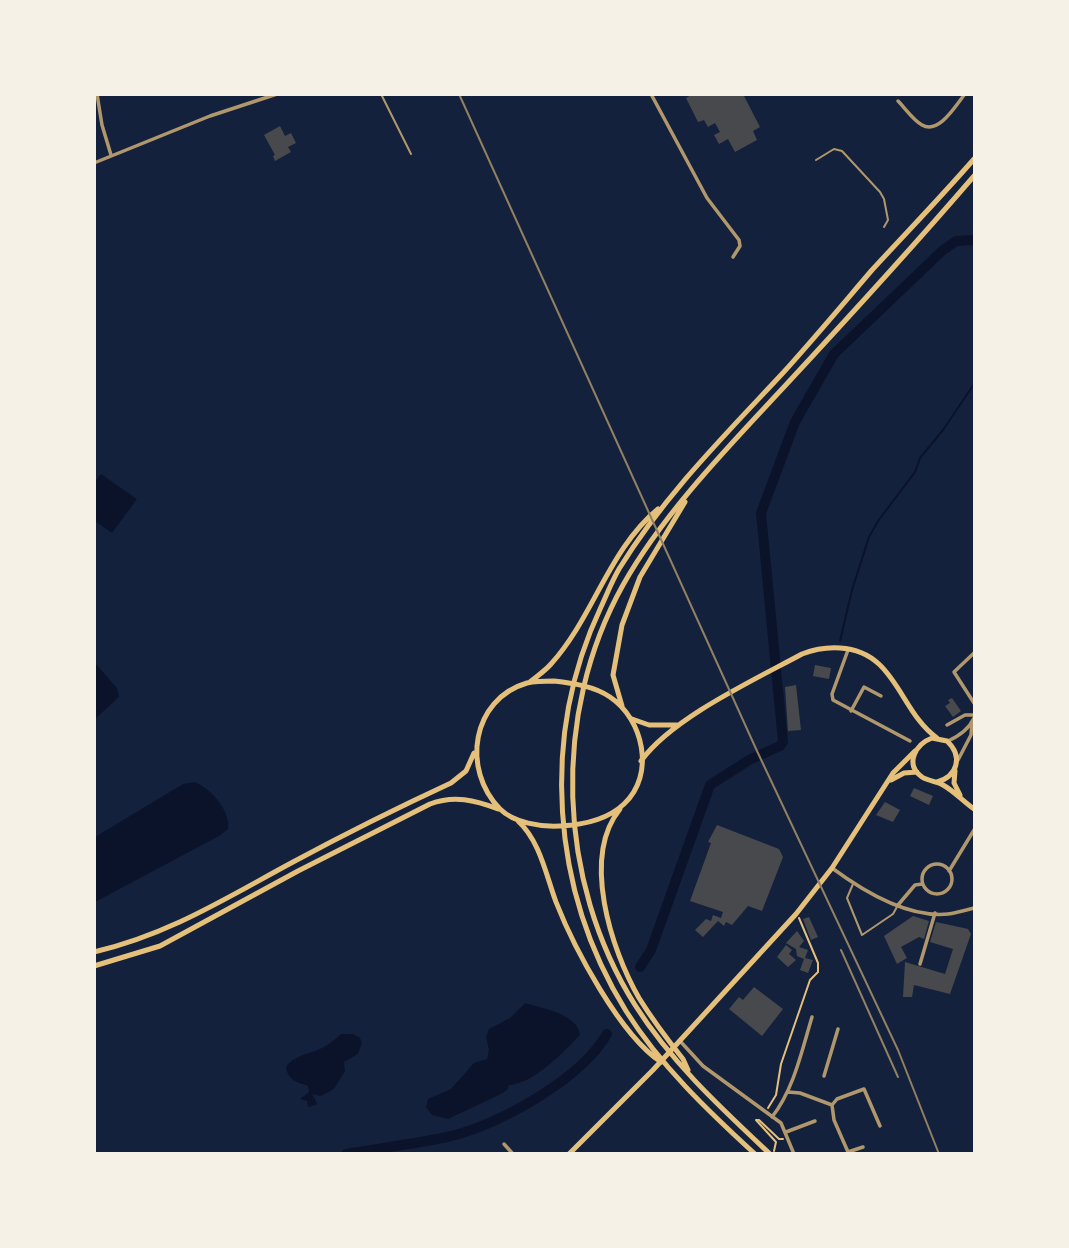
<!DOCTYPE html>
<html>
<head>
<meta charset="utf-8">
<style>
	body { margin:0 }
	#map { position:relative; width:1069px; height:1248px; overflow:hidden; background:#14213d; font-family:Roboto,sans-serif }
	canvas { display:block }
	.frame { position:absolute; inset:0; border:96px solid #f6f1e7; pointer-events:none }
</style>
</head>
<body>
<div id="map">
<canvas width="1069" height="1248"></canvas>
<div class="frame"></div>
</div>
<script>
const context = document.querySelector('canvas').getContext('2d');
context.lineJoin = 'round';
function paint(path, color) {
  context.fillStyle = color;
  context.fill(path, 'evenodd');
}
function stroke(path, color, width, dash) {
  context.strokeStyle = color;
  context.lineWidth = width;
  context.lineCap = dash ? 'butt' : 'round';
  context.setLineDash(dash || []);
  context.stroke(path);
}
paint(new Path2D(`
	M101,474l36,25 -25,34 -17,-12v-39z
	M95,663l22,25 2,9 -24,22z
	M194,782c16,5 37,29 34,47l-9,7 -124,66v-65l88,-53z
	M525,1003c17,5 53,11 55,32 -16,17 -47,49 -71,50l-2,5 -8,5 -51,24 -16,-4 -6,-8 2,-8 23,-10 23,-26 13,-4 2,-9 -3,-13 3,-8 21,-11z
	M341,1034h12l7,4 2,5 -4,11 -14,8 1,9 -11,18 -13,7 -9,-2 5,9 -1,2 -8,2 -1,-6 -7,-2 9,-7 -1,-6c-11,-4 -20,-5 -22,-19 8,-13 28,-13 41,-22 5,-3 9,-7 14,-11z`), '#0b132b');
stroke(new Path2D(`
	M840,641l12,-51 17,-53 9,-16 37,-49 5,-14 23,-28 31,-46`), '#0b132b', 2);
stroke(new Path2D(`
	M640,967l11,-17 59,-165 39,-25 31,-14 3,-4 -22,-229 34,-91 39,-68 108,-103 14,-10 18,-1
	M346,1154c34,-6 68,-10 101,-17 51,-11 134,-58 160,-103`), '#0b132b', 10);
paint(new Path2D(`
	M693,94h50l17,33 -7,4 4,9 -22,12 -7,-13 -9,5 -5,-9 6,-3 -5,-9 -7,4 -4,-7 -6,2 -12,-24z
	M280,126l5,10 6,-3 5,10 -8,4 3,5 -16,9 -2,-5 2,-1 -11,-20z
	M815,665l16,3 -2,11 -16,-3z
	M796,685l5,45 -13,1 -3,-44z
	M952,698l9,13 -8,6 -8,-11 5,-3 -2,-3z
	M914,788l19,8 -4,9 -19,-9z
	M885,802l15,8 -7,12 -17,-7z
	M717,825l62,24 4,8 -21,54 -14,-5 -16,19 -6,-3 -2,4 -6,-5 -15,16 -8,-7 11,-11 5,2 2,-6 8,3 2,-6 -33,-11 21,-58 -3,-1z
	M913,916l16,5 -5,18 -5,-2 -18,10 6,11 -10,6 -13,-28z
	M809,917l9,20 -7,3 -8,-21z
	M936,922l32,7 3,5 -21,60 -36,-9 -2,12h-9l2,-35 40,12 8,-25 -23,-7z
	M797,931l7,10 -5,6 9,3 -3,8 8,2 -5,13 -8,-3 4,-11 -7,-3 -1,-7 -10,-6z
	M786,945l6,5 -3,4 7,6 -8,7 -11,-10z
	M754,987l29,22 -21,27 -33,-27 10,-12 4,3z`), '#48494c');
stroke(new Path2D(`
	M768,1108l8,-13 5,-31 29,-84 8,-8v-9l-19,-45
	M774,1151l2,-9 -20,-22h3l20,19h4`), '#e5c07b', 2);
stroke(new Path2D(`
	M381,94l30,60
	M816,160l18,-11 8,2 38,41 4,7 4,21 -4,7
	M853,884l-6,14 15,37 31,-21 5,-9`), '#b1986c', 2);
stroke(new Path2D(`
	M97,94l5,31 9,30
	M651,94l56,104 32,42 1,6 -7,11
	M898,101c7,7 15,19 24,24 17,10 34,-20 43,-31
	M848,650l-16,44 1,6 77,41
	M974,653l-20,19 20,31
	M851,711l13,-24 17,9
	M947,725l18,-10h9
	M922 879a15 15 0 1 1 30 0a15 15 0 1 1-30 0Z
	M949,871l25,-41
	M898,905l17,-20 7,-1
	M920,964l15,-51
	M680,1041l23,25 78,57 13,31
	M824,1076l14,-47
	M788,1092l12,1 32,12
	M772,1117c22,-28 30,-67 40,-100
	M786,1132l29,-11
	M504,1144l9,10
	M863,1147l-15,5 -14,-32 -2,-15 5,-6 27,-10 16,37`), '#b1986c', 3.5);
stroke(new Path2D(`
	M94,163l116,-47 67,-22
	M948,741c11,-5 21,-12 26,-23
	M958,760l13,-25 1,-12
	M832,868c31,23 76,50 116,46 9,-1 18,-4 26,-6`), '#b1986c', 3.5);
stroke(new Path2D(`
	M632,719l17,6h28
	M641,761c31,-43 113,-81 161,-107 13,-5 24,-7 38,-6 56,3 59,63 97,90
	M955,771l-1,12 6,12
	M891,780l13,-7 13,-1
	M937,782c21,-6 26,-26 10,-41l-15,-3c-16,6 -28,26 -10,39 6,4 14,4 21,8 11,6 21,17 31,24
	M569,1154l84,-84 143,-156 36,-46 61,-95 22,-22`), '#e5c07b', 5);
stroke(new Path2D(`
	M554,681c18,2 40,5 56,16 33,22 46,77 14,107 -17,16 -41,21 -64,22 -19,1 -46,-3 -60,-17 -39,-40 -28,-110 27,-126 9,-2 18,-2 27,-2z
	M530,682c7,-6 15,-11 21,-18 42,-46 58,-115 107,-155
	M622,706l-9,-31 9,-50 18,-48 45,-75
	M620,809c-39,48 -9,140 19,189 13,21 28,41 44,61l5,11
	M518,821c22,20 28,54 38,81 18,46 64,133 105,160
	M94,952c76,-18 132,-54 199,-90 52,-28 104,-54 158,-79l15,-12 8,-18
	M94,966l66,-20 138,-75 132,-67c24,-9 45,-4 68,5
	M755,1154c-47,-43 -95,-89 -129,-143 -75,-121 -86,-275 -25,-404 6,-13 11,-26 18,-38 45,-73 104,-132 162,-194 31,-34 61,-70 91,-105 34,-37 69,-73 102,-111
	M770,1154c-49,-46 -99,-92 -135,-149 -78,-124 -84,-291 -12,-420 39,-70 105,-138 160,-197 65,-70 129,-140 191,-212`), '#e5c07b', 5);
stroke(new Path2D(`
	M459,94l298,657 141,299 41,104
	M841,950l57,127`), '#918062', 2);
</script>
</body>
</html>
